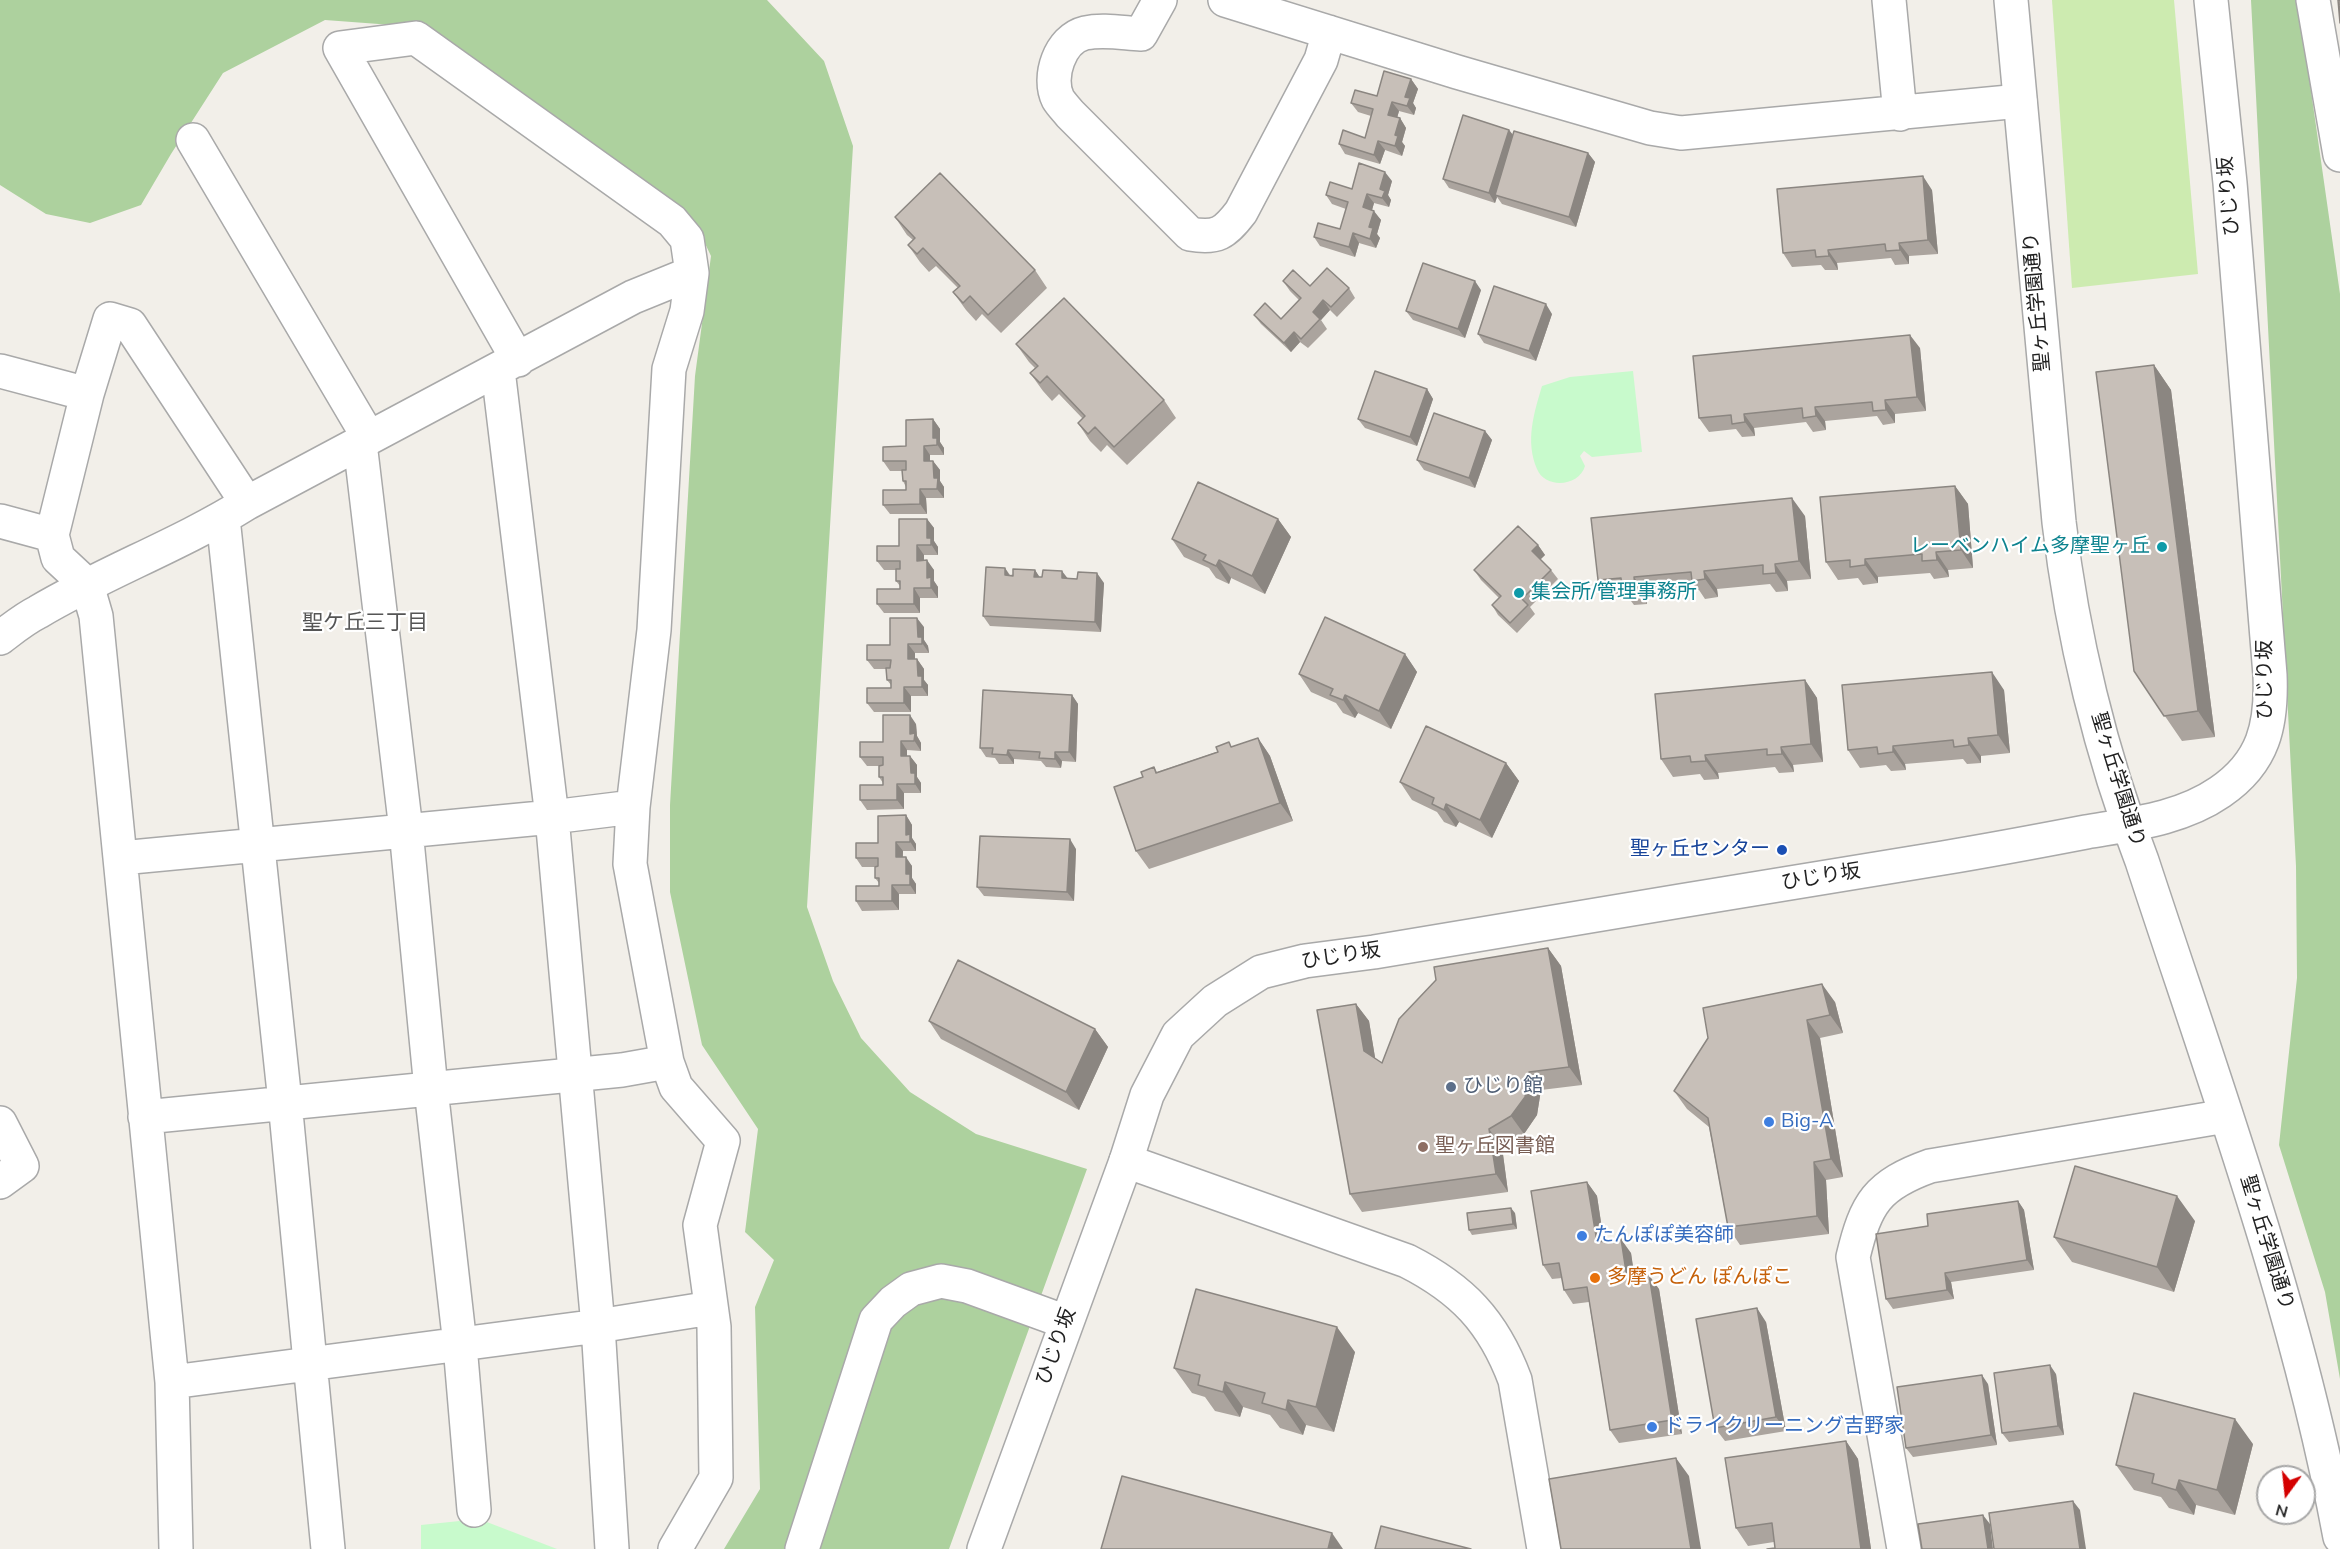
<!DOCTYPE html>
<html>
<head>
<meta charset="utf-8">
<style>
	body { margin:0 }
	#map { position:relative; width:2340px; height:1549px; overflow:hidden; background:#f2efe9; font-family:"Nunito Sans",sans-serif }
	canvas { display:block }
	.north { position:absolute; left:2256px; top:1465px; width:60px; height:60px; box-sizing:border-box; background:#fff; border:2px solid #a7a7a7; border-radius:50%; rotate:195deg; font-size:16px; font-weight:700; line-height:24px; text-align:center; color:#222 }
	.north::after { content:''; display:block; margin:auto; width:21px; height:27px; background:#d40000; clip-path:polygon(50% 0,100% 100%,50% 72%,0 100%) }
</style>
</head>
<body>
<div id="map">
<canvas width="2340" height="1549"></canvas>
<div class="north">N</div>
</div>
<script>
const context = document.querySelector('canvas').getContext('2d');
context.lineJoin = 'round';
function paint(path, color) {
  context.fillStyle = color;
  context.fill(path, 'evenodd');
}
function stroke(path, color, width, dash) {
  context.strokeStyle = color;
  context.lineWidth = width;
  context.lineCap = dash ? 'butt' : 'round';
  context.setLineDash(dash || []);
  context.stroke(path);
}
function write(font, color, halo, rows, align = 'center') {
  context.font = font + ' "Nunito Sans","Noto Sans JP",sans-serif';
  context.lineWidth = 4.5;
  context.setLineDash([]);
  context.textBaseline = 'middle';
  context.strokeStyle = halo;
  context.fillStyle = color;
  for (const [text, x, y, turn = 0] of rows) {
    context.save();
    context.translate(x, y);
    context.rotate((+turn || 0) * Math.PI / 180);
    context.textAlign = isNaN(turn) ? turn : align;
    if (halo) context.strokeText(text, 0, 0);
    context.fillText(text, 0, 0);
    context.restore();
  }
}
paint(new Path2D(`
	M2052,0h122l24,274 -126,14z`), '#cdebb0');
paint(new Path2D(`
	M0,0h767l57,61 29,85 -46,761 26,74 28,57 49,54 66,42 111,35 -138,380h-225l36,-60 -5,-182 19,-47 -29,-28 13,-103 -56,-84 -32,-153v-87l25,-429 16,-120 -10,-21 -282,-208 -94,-7 -102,53 -52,81 -30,51 -51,18 -44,-9 -46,-29z
	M2251,0h47l42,294v1085l-15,-87 -46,-147 18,-167 -1,-112z`), '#add19e');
paint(new Path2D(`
	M1633,371l9,81 -50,5 -8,-6 -4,5 5,10c-6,21 -40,23 -48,3 -12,-28 -3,-56 5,-83l28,-9z
	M479,1519l78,30h-136v-24z`), '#c8facc');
const minor = new Path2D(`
	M1160,0l-19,34c-18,-1 -38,-5 -56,-1 -25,6 -38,44 -27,66 3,5 8,10 12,15l120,120c27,5 35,-1 51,-22l80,-152 8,-28
	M1225,0l232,72 193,56 31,5 339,-32
	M1889,0l11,114
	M2313,0l27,155
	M193,140l176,298
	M518,360l-178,-312 76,-10 256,183 15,18 5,34 -5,38 -18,58 -15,261 -21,177 -3,57 37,198 9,25 47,54 -23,84 14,102 2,151 -41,71
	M498,370l54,447 46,509 14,223
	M0,371l87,23
	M360,443l46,387 25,259 29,256 14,165
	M223,518l62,584 43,447
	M0,521l52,14
	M0,638c12,-9 24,-19 38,-26 67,-40 142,-67 209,-109l386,-206 59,-24
	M121,858l431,-41 81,-10
	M145,1117l477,-47 45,-8
	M0,1123l22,43 -22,16
	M1126,1161l281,100c55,28 86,60 108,119l29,169
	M172,1382l426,-56 113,-18
	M176,1549l-4,-167 -76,-766 -9,-31 -29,-27 -6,-23 35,-141 23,-75 20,6 117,178
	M802,1549l74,-229 17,-18 18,-13 30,-8 26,5 99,36
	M1904,1549l-51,-292c13,-54 24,-72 77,-91l296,-50`);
const tertiary = new Path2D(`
	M2011,0l48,522c13,113 42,233 83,339 73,223 155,445 198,676
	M984,1549l142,-388 21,-66 31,-60 37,-34 46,-29 44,-11 69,-9c190,-32 379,-63 569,-94 48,-8 96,-17 143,-26 46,-8 95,-13 134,-40 44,-30 52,-67 50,-117l-40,-492 -19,-183`);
stroke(minor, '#a9a9a9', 36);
stroke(tertiary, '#a9a9a9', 36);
stroke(minor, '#fff', 33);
stroke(tertiary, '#fff', 33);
paint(new Path2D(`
	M1411,79l7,10 -5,14 3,5 -2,7 -15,-4 -2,7h3l6,10 -4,14 3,4 -3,10 -17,-6 -5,14 -35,-10 -6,-10 26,-6 6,-22 -13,-4 -7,-9 26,-7z
	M1509,130l4,5 75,18 7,9 -19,65 -74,-23 -5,-7 -2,6 -46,-15 -6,-9z
	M1392,181l-4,14 3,5 -2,7 -15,-4 -2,7 9,10 -4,14 3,4 -4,10 -17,-5 -4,14 -35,-11 -6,-9 26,-8 6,-20 -14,-5 -6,-9z
	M1932,190l6,64 -29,2v8l-14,1 -4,-7 -54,5 1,7h-13l-4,-5 -29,2 -9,-14z
	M895,217l140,53 12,18 -46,45 -19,-19 -6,7 -10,-11 -13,-18 5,-4 -22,-22 -7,6 -9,-10 -12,-17 5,-5 -6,-5z
	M1283,281l27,5 39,2 6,10 -18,19 -7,-7 -9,10 6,9 -19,19 -8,-6 -9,10 -30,-28 -7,-9 27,4 18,-19 -9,-9z
	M1481,290l-16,48 -52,-18 -7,-9z
	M1552,314l-16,47 -52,-18 -6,-9z
	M1016,344l148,56 12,18 -49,47 -20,-20 -6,7 -11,-11 -12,-18 5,-4 -24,-25 -7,7 -9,-10 -13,-18 5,-5 -6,-6z
	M1920,348l6,63 -31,3v9l-12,2 -6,-9 -52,5 1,9 -13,2 -7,-10 -52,6 1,8 -13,1 -6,-8 -27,3 -10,-14z
	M2154,365l17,25 44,347 -33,4 -48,-70z
	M1427,389l6,10 -16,47 -52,-18 -7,-9z
	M933,419l7,10v13l4,6v7h-14v6h3l7,9v11l4,6v11h-18l1,16h-37l-7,-9 23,-15v-3l-3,-6 -1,-10h-12l-7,-10 23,-15z
	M1485,431l7,9 -17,48 -51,-18 -7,-10z
	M1955,486l13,18 5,64 -25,2 1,7 -15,2 -4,-6 -52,4v6l-15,2 -5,-7 -20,2 -12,-18z
	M1805,516l6,63 -24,2 1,10 -12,1 -6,-8 -53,5 1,8 -13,2 -6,-9 -52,5v9l-13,1 -6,-8 -18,1 -12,-18z
	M927,519l7,9v13l4,6v8h-14v5l10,10v11l4,6v11h-18v15h-36l-7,-9 23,-15v-3l-4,-5v-11h-12l-7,-9 22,-15z
	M1278,519l13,18 -26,57 -34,-16 -2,6 -13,-6 -7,-10 -25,-11 -12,-18z
	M1538,545l7,10 -5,4 11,11 7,9 -28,28 5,7 -18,19 -19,-18 -6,-10 7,-7 -18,-18 -7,-10z
	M1005,568l5,7 25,-5 4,7 28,1 37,5 -3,49 -111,-6 -7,-10z
	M924,627v13l4,6 1,7h-14v6h2l7,10v11l4,5v11h-17v16h-37l-7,-9 24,-15v-3l-4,-5 -1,-11h-12l-7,-9 23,-15z
	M1405,654l12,18 -26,57 -33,-16 -3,5 -12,-5 -7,-10 -25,-11 -12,-18z
	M1805,680l12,18 6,64 -30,3 1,7 -15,1 -4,-6 -57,6 1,6 -15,1 -4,-6 -27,3 -12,-18z
	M2004,690l6,63 -29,3v7l-14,1 -4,-5 -58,5 1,6 -15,1 -5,-6 -26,3 -12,-18z
	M1072,695l6,9 -2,58 -14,-1 -1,7 -15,-1 -5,-6 -27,-2v5h-15l-4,-6 -9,-1 -6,-9z
	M916,724l1,12 4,7v8l-14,-1v6h3l7,9v12l4,6v10h-17v16l-37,1 -7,-10 23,-15v-2l-4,-6v-11h-12l-7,-9 23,-15z
	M1258,738l12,18 23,65 -144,48 -13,-18 7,-74 11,-10 3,5z
	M1506,763l13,18 -27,57 -33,-16 -3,5 -12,-5 -7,-10 -25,-12 -12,-18z
	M906,815l6,10v13l4,6v7h-13v6l9,9v12l4,6v10h-17v16l-37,1 -6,-10 23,-15v-3l-4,-5v-11h-13l-6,-9 22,-15z
	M1076,849l-2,52 -90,-5 -7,-9z
	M1548,948l13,18 21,119 -41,5 -4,25 -13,19 -22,13 6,45 -146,20 -12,-18 6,-190 13,17 6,37 7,5z
	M1835,1002l8,31 -23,5 23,139 -17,3 3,54 -89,11 -12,-18 -19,-100 -22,-18 -13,-18z
	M929,1021l166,8 13,18 -29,63 -138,-71z
	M1587,1182l10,14 7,45 27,12 3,24 25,12 23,145 -63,9 -9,-13 -21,-128 -16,2 -9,-14 -2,-12 -10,1 -9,-14z
	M2018,1201l6,9 10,60 -83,12 3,17 -61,10 -7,-10 42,-73z
	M1515,1213l2,16 -45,6 -3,-5z
	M2195,1221l-21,71 -102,-30 -18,-25z
	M1766,1322l20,109 -61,10 -10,-13z
	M1355,1352l-21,80 -28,-7 -3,10 -23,-7 -10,-13 -27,-8 -3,10 -25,-6 -10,-14 -13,-4 -18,-25z
	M2056,1374l8,61 -55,7 -7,-9z
	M1988,1384l9,61 -84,12 -7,-9z
	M1846,1441l12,18 13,90h-104l8,-1 -1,-6 -26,4 -12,-18z
	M2253,1444l-18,71 -39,-10 -2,10 -25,-7 -8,-11 -27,-7 -18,-25z`), '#aba49e');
paint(new Path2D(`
	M1411,79l7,10 -5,14 3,5 -2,7 -7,-9 -2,-9z
	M1392,102l7,9 -4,14 -7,-10z
	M1400,118l6,10 -4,14 3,4 -3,10 -7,-10v-11z
	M1509,130l7,9 -21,56 2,2 -2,6 -6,-10z
	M1378,141l7,9 -5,14 -6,-9z
	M1588,153l7,9 -19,65 -7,-10z
	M1385,172l7,9 -4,14 3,5 -2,7 -7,-9 -2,-9z
	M1923,176l9,14 6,64 -10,-14z
	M1367,194l7,9 -4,14 -7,-10z
	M1374,211l7,9 -4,14 3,4 -4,10 -6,-9 -1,-12z
	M1353,233l6,10 -4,14 -6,-10z
	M1899,243l10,13v8l-9,-14z
	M1828,250l9,13 1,7 -9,-14z
	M1475,281l6,9 -16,48 -7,-9z
	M1323,300l7,10 -9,10 -8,-8z
	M1546,304l6,10 -16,47 -7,-10z
	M1294,332l6,10 -9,10 -7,-9z
	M1910,335l10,13 6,63 -9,-14z
	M2154,365l17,25 44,347 -17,-26z
	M1427,389l6,10 -16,47 -7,-9z
	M1885,400l10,14v9l-9,-13z
	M1815,407l10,14 1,9 -10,-14z
	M1744,414l10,14 1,8 -10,-14z
	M933,419l7,10v13l4,6v7l-11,-17z
	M1485,431l7,9 -17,48 -6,-10z
	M924,446l6,9v15l-6,-9z
	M933,461l7,9v11l4,6v11l-7,-9 -3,-11z
	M1955,486l13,18 5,64 -12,-18z
	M920,489l6,9 1,16 -7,-10z
	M1792,498l13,18 6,63 -12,-18z
	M927,519l7,9v13l4,6v8l-11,-17z
	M1278,519l13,18 -26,57 -13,-18z
	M917,545l7,10v15l-7,-9z
	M1538,545l7,10 -6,6 -7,-10z
	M1936,552l12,18 1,7 -12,-17z
	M1865,559l13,18v6l-13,-18z
	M927,560l7,10v11l4,6v11l-7,-10 -4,-10z
	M1219,560l12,18 -2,6 -13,-18z
	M1775,564l12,17 1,10 -12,-18z
	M1005,568l6,10 -6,-3z
	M1035,570l6,9 -7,-2z
	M1062,571l7,9 -7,-2z
	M1704,571l13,18 1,8 -13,-18z
	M1097,573l7,10 -3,49 -6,-10z
	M1634,577l13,18v9l-12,-18z
	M914,588l6,10v15l-6,-9z
	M917,618l7,9v13l4,6 1,7 -11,-16z
	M908,644l7,9v16l-7,-10z
	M1405,654l12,18 -26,57 -12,-18z
	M917,659l7,10v11l4,5v11l-6,-9 -4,-11z
	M1992,672l12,18 6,63 -12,-18z
	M1805,680l12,18 6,64 -12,-18z
	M904,687l7,9v16l-7,-9z
	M1072,695l6,9 -2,58 -7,-10z
	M1345,695l13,18 -3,5 -12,-18z
	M910,715l6,9 1,12 4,7v8l-11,-17z
	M1258,738l12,18 23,65 -13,-18z
	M1968,738l13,18v7l-12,-18z
	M901,741l6,9v16l-6,-10z
	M1893,746l12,18 1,6 -13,-18z
	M1781,747l12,18 1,7 -12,-18z
	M1008,750l6,9v5l-7,-9z
	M1055,752l7,9 -1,7 -6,-9z
	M1705,755l13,18 1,6 -13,-18z
	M910,756l7,9v12l4,6v10l-6,-9 -4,-11z
	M1506,763l13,18 -27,57 -12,-18z
	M897,784l7,9v16l-7,-9z
	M1446,804l13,18 -3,5 -12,-17z
	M906,815l6,10v13l4,6v7l-10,-16z
	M1070,839l6,10 -2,52 -7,-9z
	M896,842l7,9 -1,16 -6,-10z
	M906,857l6,9v12l4,6v10l-6,-9 -4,-11z
	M892,885l7,9v16l-7,-9z
	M1548,948l13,18 21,119 -13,-18z
	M1822,984l13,18 8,31 -13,-18z
	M1356,1004l13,17 8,48 -13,-18z
	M1807,1020l13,18 23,139 -12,-18z
	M1095,1029l13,18 -29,63 -13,-18z
	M1529,1072l12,18 -4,25 -13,19 -13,-18z
	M1489,1129l13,18 6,45 -12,-18z
	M1814,1162l12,18 3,54 -12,-18z
	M1587,1182l10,14 9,60 -9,-14z
	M2177,1196l18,25 -21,71 -17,-25z
	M2018,1201l6,9 10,60 -7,-10z
	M1511,1208l4,5 2,16 -4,-5z
	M1621,1239l10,14 6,39 -10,-14z
	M1945,1273l6,9 3,17 -7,-9z
	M1649,1275l10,14 23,145 -10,-14z
	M1757,1308l9,14 20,109 -10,-14z
	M1337,1327l18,25 -21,80 -18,-25z
	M2050,1365l6,9 8,61 -6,-9z
	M1982,1375l6,9 9,61 -6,-10z
	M1225,1382l18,25 -3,10 -17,-25z
	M1288,1400l18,25 -3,10 -17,-25z
	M2235,1419l18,25 -18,71 -18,-25z
	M1846,1441l12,18 13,90h-10z
	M1676,1458l13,18 12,73h-10z
	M2179,1480l17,25 -2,10 -18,-25z
	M2073,1501l7,9 6,39h-6z
	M1983,1515l7,9 3,25h-5z
	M1332,1533l11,16h-15z`), '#8b8681');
const building = new Path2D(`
	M2338,0h2v23z
	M1384,71l27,8 -6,18 5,1 -3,8 -15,-4 -4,13 12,3 -5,17 3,1 -3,10 -17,-5 -4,14 -35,-11 4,-14 22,8 8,-29 -22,-6 4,-13 22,6z
	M1463,115l46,15 -20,63 -46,-14z
	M1514,131l74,22 -19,64 -74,-22z
	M1359,163l26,9 -5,17 5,2 -3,7 -15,-4 -4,13 11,4 -5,16 4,1 -3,11 -17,-6 -4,14 -35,-10 4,-14 22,6 8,-27 -22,-7 4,-13 22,7z
	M940,173l95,97 -47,45 -18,-19 -7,7 -10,-11 7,-6 -37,-38 -6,6 -9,-9 7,-7 -20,-21z
	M1923,176l5,64 -29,3 1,7 -14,1 -1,-7 -57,6 1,6 -13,1 -1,-7 -32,3 -6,-64z
	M1423,263l52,18 -17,48 -52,-18z
	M1327,268l22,20 -18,19 -8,-7 -10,12 7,7 -19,20 -7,-7 -10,11 -30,-28 11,-12 16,16 20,-21 -18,-17 10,-11 17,16z
	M1494,286l52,18 -17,47 -51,-17z
	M1064,298l100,102 -50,47 -19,-20 -7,7 -10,-11 7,-7 -38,-40 -7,7 -10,-10 8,-7 -22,-22z
	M1910,335l7,62 -32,3 1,10 -13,1 -1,-9 -57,5 1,9 -13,2 -1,-10 -58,6 1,8 -13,2 -1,-9 -32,3 -6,-62z
	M2154,365l44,346 -34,5 -30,-45 -38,-299z
	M1375,371l52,18 -17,48 -52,-18z
	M1434,413l51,18 -16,47 -52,-18z
	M933,419v19h4v7l-13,1v15h9l1,17h4l-1,11h-17v15l-37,1v-15h23v-9h-3l-1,-11h4v-9h-23v-14l23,-1v-26z
	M1198,482l80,37 -26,57 -33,-16 -3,6 -13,-6 3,-5 -34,-16z
	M1955,486l6,64 -25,2 1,8 -15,1v-7l-57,5v6l-15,2v-7l-24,2 -6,-65z
	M1792,498l7,63 -24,3 1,9 -13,1v-9l-59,6 1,8 -13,2 -1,-9 -57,5 1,9 -13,1 -1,-9 -23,2 -7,-62z
	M899,519h28v19h4v7h-14v16l10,-1v18l4,-1v11h-17v16h-37v-15h23v-8h-4v-12h4v-8h-23v-15h22z
	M1518,526l20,19 -6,6 19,19 -29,29 6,6 -18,18 -18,-18 9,-9 -27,-26z
	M986,567l19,1v7l8,1v-7l22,1 -1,7h8l1,-7 19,1v7l15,1 1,-7 19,1 -2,49 -112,-6z
	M1325,617l80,37 -26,57 -34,-16 -2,5 -13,-5 3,-6 -34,-15z
	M890,618h27l1,19h4v7h-14v15h9l1,17h4v11h-18v16h-37v-15h24v-8h-4l-1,-12h4l1,-8h-24v-15h23z
	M1992,672l6,63 -30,3 1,7 -15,2 -1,-7 -60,6v6l-15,2 -1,-7 -29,3 -6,-65z
	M1805,680l6,64 -30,3 1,7 -15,1v-6l-62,6 1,6 -15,1 -1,-6 -29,3 -6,-65z
	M983,690l89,5 -3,57h-14v7l-16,-1 1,-6 -32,-2 -1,5 -15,-1 1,-6h-13z
	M883,715h27v19l5,-1 -1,8h-13v15h9l1,17h4v11h-18v16h-37v-15h23v-8h-4v-11l4,-1v-8h-23v-15h23z
	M1426,726l80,37 -26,57 -34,-16 -2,6 -12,-6 2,-6 -34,-16z
	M1258,738l22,65 -144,48 -22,-64 29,-10 -2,-5 13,-5 2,6 62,-21 -2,-5 13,-5 2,5z
	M906,815v20l4,-1v8h-14v15h10v17h4v11h-18v16h-36v-15h23v-8h-4v-11l3,-1v-8h-22v-15h22v-27z
	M980,836l90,3 -3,53 -90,-5z
	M1548,948l21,119 -40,5 -4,25 -14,19 -22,13 7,45 -146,20 -33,-184 39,-6 8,47 18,12 17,-44 37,-39 -2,-13z
	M958,960l137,69 -29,63 -137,-71z
	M1822,984l8,31 -23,5 24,139 -17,3 3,54 -89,11 -20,-109 -34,-27 34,-53 -5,-30z
	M2075,1166l102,30 -20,71 -103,-30z
	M1587,1182l10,60 24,-3 6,39 22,-3 23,145 -62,10 -23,-143 -23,3 -5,-27 -16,2 -12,-74z
	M2018,1201l9,59 -82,13 2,17 -61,9 -10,-65 52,-8 -1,-12z
	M1511,1208l2,16 -44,6 -2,-17z
	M1196,1289l141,38 -21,80 -28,-7 -2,10 -24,-7 3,-10 -40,-11 -2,10 -25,-7 2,-10 -26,-7z
	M1757,1308l19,109 -61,11 -19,-109z
	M2050,1365l8,61 -56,7 -8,-60z
	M1982,1375l9,60 -85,13 -9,-61z
	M2134,1393l101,26 -18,71 -38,-10 -3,10 -24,-7 2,-9 -38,-9z
	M1846,1441l15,108h-94l8,-1 -3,-25 -36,5 -11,-70z
	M1676,1458l15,91h-130l-12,-70z
	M1122,1476l210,57 -4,16h-227z
	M2073,1501l7,48h-86l-5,-36z
	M1983,1515l5,34h-66l-4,-25z
	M1381,1526l90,23h-96z`);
paint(building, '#c7bfb8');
stroke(building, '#8b8681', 1.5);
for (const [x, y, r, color] of [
	[2162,547,6,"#0f9aa8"],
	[1519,593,6,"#0f9aa8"],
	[1782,850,6,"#1a4fb4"],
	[1451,1087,6,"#5c6f8a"],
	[1769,1122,6,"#3f7fe0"],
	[1423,1147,6,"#8d6e63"],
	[1582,1236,6,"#3f7fe0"],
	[1595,1278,6,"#e8710a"],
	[1652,1427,6,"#3f7fe0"]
]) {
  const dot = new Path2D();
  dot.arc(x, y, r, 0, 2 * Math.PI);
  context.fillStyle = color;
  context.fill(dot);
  stroke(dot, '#fff', 2);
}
write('20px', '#222', '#fff', [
	["ひじり坂",2230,196,-95],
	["聖ヶ丘学園通り",2038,302,-95],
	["ひじり坂",2266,680,-90],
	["聖ヶ丘学園通り",2117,780,73],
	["ひじり坂",1821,878,-9],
	["ひじり坂",1341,957,-9],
	["聖ヶ丘学園通り",2266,1243,73],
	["ひじり坂",1057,1347,-70]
]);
write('20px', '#0d838f', '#fff', [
	["レーベンハイム多摩聖ヶ丘",2150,547],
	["集会所/管理事務所",1531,593,"left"]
], 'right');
write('20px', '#164399', '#fff', [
	["聖ヶ丘センター",1770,850]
], 'right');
write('20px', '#4e5e75', '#fff', [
	["ひじり館",1463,1087]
], 'left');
write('20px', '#366cbe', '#fff', [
	["Big-A",1781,1122],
	["たんぽぽ美容師",1594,1236],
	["ドライクリーニング吉野家",1664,1427]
], 'left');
write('20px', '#785e54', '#fff', [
	["聖ヶ丘図書館",1435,1147]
], 'left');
write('20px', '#c56008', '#fff', [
	["多摩うどん ぽんぽこ",1607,1278]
], 'left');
write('21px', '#555', '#fff', [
	["聖ケ丘三丁目",365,624]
]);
</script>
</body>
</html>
